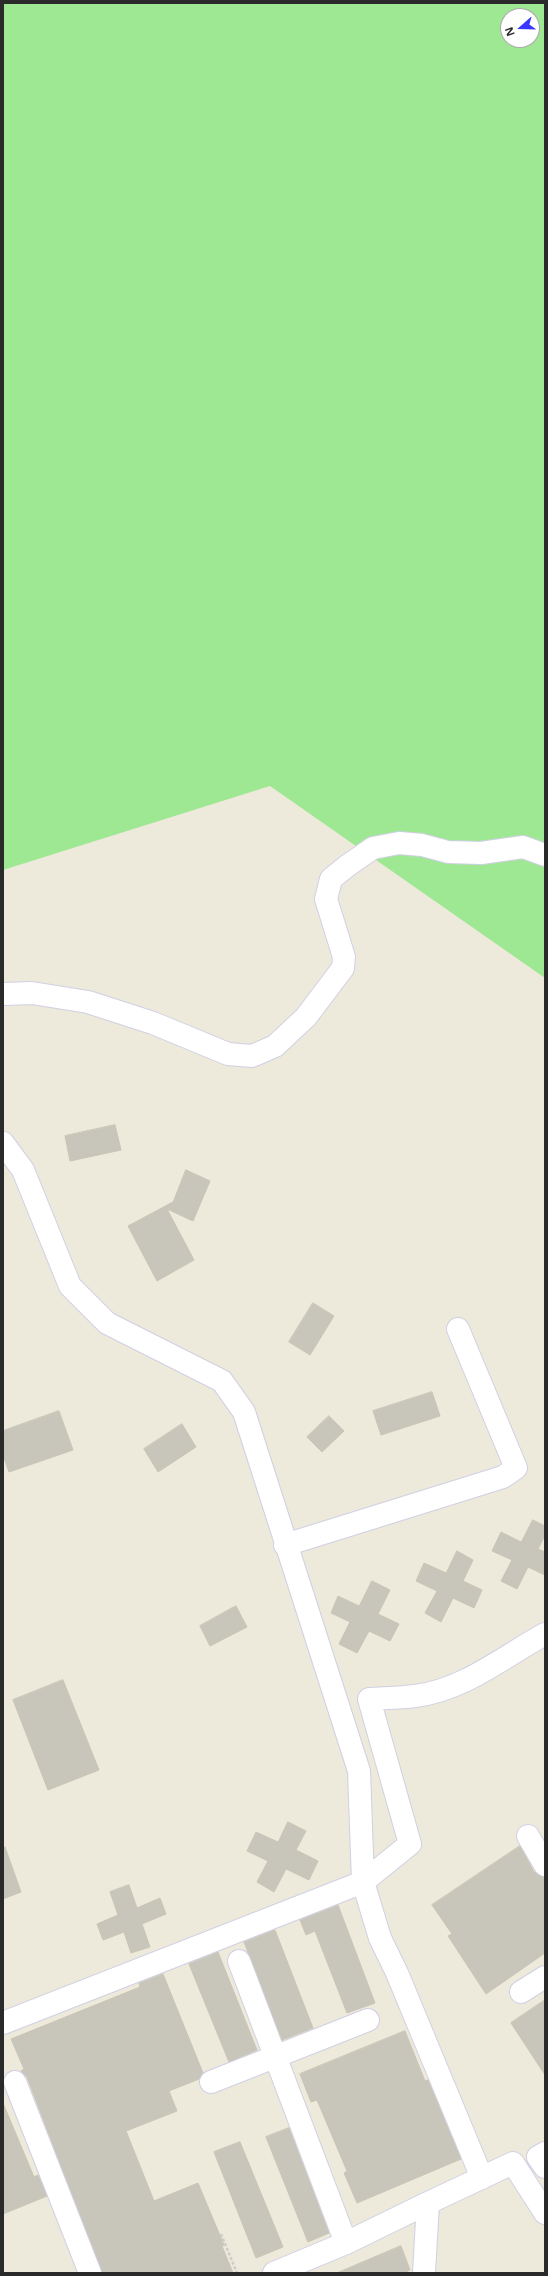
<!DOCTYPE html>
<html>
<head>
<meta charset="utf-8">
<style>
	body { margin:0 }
	#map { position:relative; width:548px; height:2276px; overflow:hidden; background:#ede9db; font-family:"Noto Sans",sans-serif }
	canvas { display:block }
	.frame { position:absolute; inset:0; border:4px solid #2a2a2a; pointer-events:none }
	.north { position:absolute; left:500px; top:8px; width:40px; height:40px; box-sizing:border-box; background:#fff; border:1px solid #aaa; border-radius:50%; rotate:250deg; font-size:11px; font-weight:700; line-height:16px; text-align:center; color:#2a2a2a }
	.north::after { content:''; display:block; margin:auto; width:14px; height:18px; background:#3836ff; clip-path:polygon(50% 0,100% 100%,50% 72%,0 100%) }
</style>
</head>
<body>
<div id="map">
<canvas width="548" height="2276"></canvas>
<div class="frame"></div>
<div class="north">N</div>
</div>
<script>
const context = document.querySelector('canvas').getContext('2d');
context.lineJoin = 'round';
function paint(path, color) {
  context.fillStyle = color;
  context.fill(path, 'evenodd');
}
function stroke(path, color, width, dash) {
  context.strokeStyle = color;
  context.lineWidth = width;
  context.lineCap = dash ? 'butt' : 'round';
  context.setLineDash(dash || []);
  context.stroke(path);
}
paint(new Path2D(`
	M3,3h542v975l-275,-192 -267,84zM508,16h24v24h-24z`), '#9fe893');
const building = new Path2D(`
	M115,1125l6,25 -51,11 -5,-25z
	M186,1170l24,11 -17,40 -26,-12 27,51 -37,21 -29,-55 45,-24z
	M313,1303l21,13 -24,39 -21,-13z
	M432,1392l8,24 -59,19 -8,-24z
	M59,1411l14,39 -64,22 -6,-17v-24z
	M329,1416l15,15 -22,21 -15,-15z
	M182,1424l14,23 -38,25 -14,-23z
	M533,1520l12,6v9l-7,14 7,3v23l-17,-8 -11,22 -16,-8 11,-21 -20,-9 9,-19 20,10z
	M457,1551l16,9 -10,21 19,9 -8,18 -21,-10 -12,24 -16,-9 12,-22 -21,-10 8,-18 22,10z
	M372,1581l18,9 -12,24 21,10 -9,17 -21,-10 -12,22 -18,-9 11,-22 -19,-9 7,-17 21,10z
	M236,1606l11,21 -37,19 -10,-20z
	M63,1680l36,90 -51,20 -35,-90z
	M288,1822l18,9 -10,19 22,11 -9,19 -23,-11 -12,23 -17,-10 11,-21 -21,-10 9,-19 22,10z
	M520,1846l14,26 11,5v76l-59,41 -38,-58 4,-2 -20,-29z
	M3,1847h2l16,45 -18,7z
	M129,1885l8,23 23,-10 6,16 -24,10 8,23 -19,6 -7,-21 -21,8 -6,-16 21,-9 -8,-23z
	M338,1905l37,98 -28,10 -32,-82 -9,4 -6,-15z
	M275,1930l38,98 -31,12 -38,-98z
	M218,1952l39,98 -28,12 -40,-98z
	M163,1974l40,99 -4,6 -30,12 8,20 -51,20 28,70 44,-18 26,62 -2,1 11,27h-131l-75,-196 -6,-6 3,-2 -13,-30 129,-52 -1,-4z
	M545,2000v75l-34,-52z
	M405,2031l20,50 3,-1 33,79 -104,44 -13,-30 3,-2 -30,-71 -6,2 -11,-28z
	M3,2103l31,74 4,-2 9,21 -44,18z
	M289,2128l40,105 -21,9 -42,-105z
	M240,2142l43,105 -27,11 -42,-106z
	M401,2246l9,24 -6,3h-67z`);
paint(building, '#c8c5ba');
stroke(building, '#c9c5b4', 1);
const minor = new Path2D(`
	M3,994l29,-1 56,9 65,21 75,31 24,2 23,-10 31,-29 37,-49 1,-11 -18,-58 5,-20 16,-13 26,-18 26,-5 23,2 26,7 33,1 42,-6 22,8
	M3,1143l20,27 47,116 37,37 115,58 22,31 115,359 4,111 17,56 17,35 85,205
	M285,1545l218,-68 13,-9 -58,-139
	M528,1836l17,29
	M239,1961l107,282
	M521,1992l24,-15
	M3,2023l360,-141 47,-38 -41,-145c15,-1 31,-1 46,-3 49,-6 88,-39 130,-62
	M15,2082l75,191
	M211,2082l157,-62
	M545,2153l-7,4 7,10
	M274,2273l72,-30 82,-40
	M424,2273l4,-70 85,-40 32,50`);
stroke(minor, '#d0d0e4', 24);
stroke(new Path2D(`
	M221,2234l16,39`), '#ccc', 2.5, [3, 2]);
stroke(minor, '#fff', 22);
</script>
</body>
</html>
